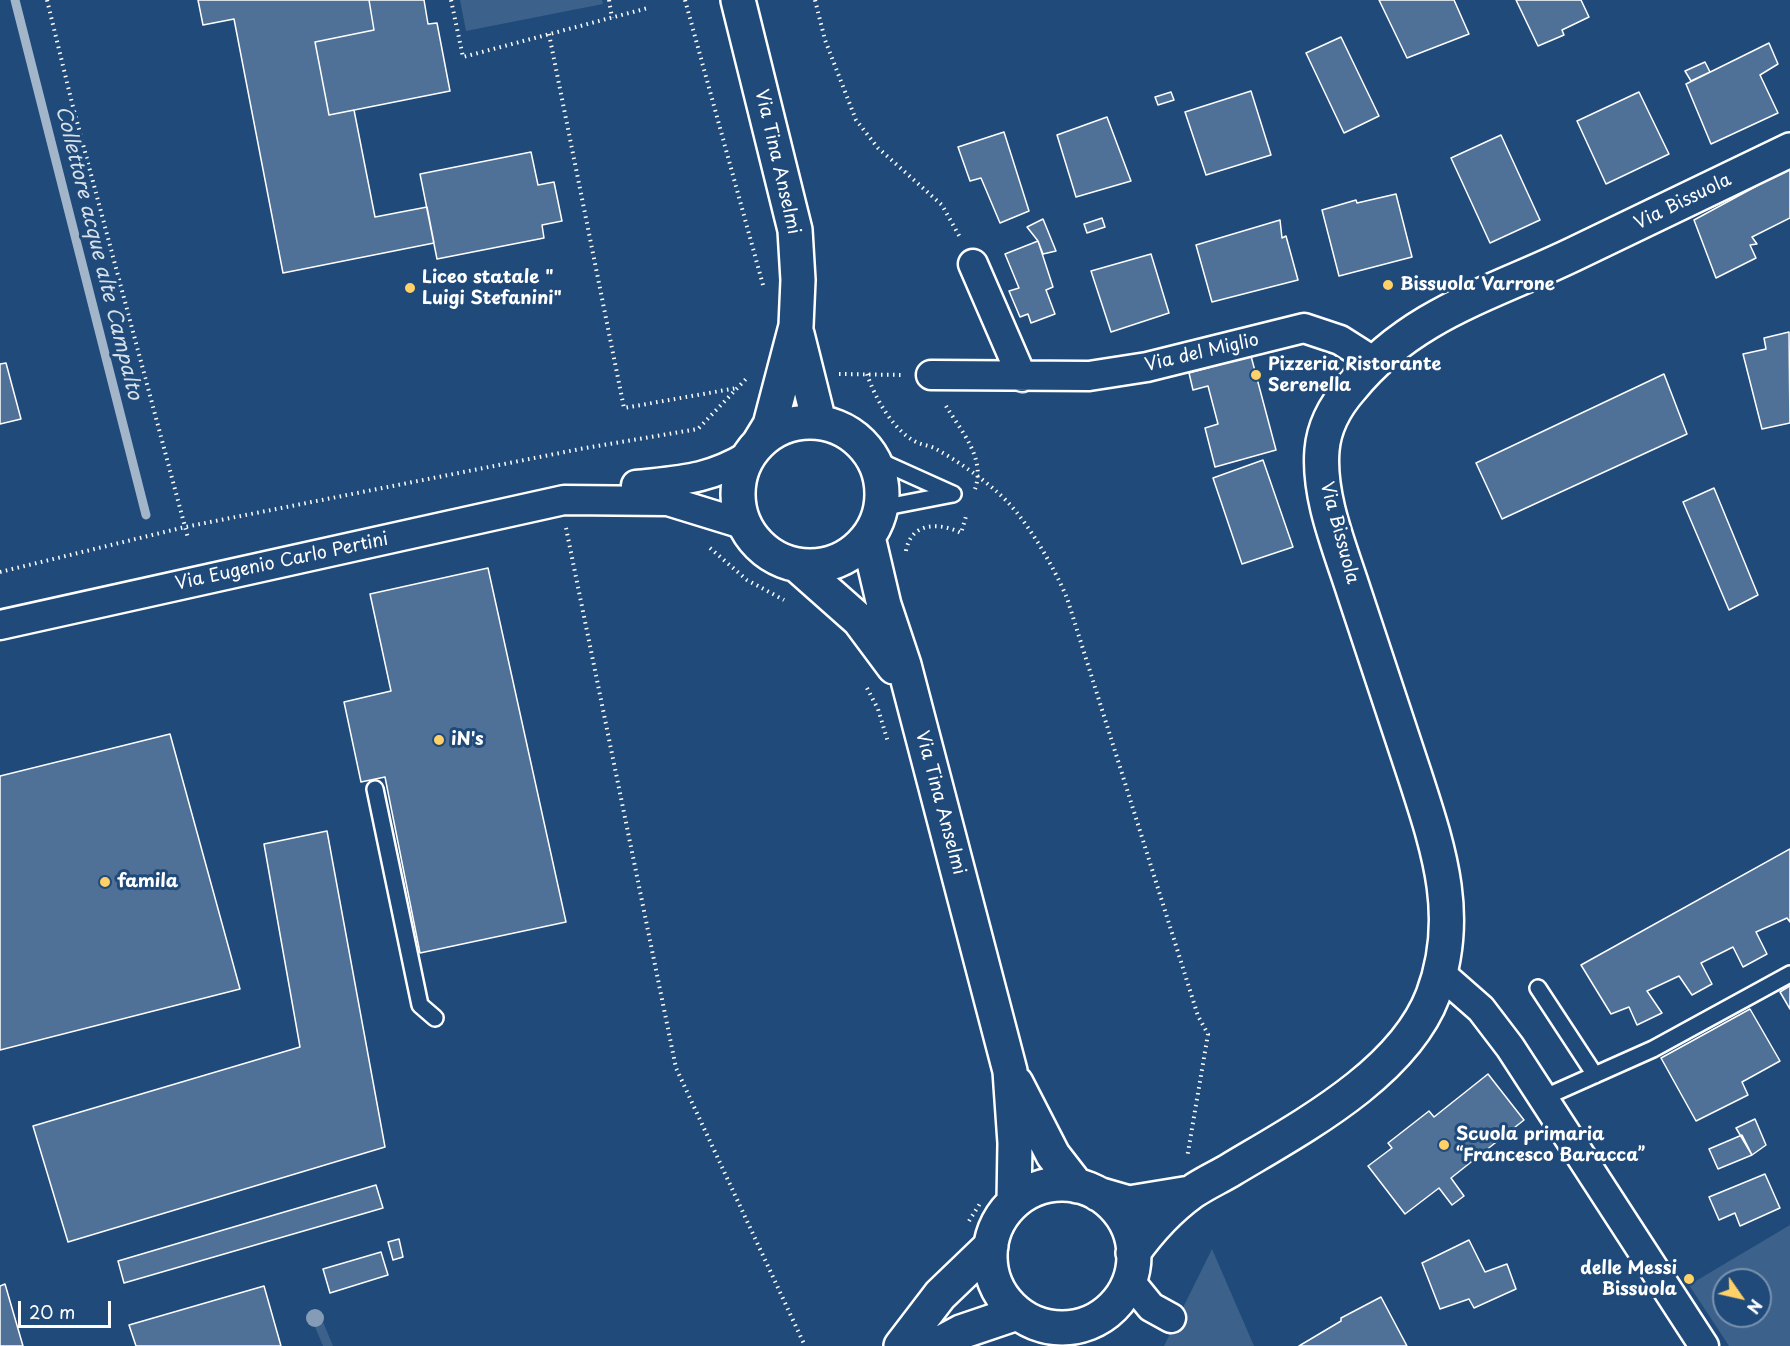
<!DOCTYPE html>
<html>
<head>
<meta charset="utf-8">
<style>
	body { margin:0 }
	#map { position:relative; width:1790px; height:1346px; overflow:hidden; background:#1f4a7a; font-family:"Playpen Sans",sans-serif }
	canvas { display:block }
	.north { position:absolute; left:1712px; top:1268px; width:60px; height:60px; box-sizing:border-box; background:#1f4a7a; border:2px solid #7992af; border-radius:50%; rotate:124deg; font-size:16px; font-weight:700; line-height:24px; text-align:center; color:#fff }
	.north::after { content:''; display:block; margin:auto; width:21px; height:27px; background:#ffd166; clip-path:polygon(50% 0,100% 100%,50% 72%,0 100%) }
	.scale { position:absolute; left:18px; top:1301px; width:93px; height:27px; box-sizing:border-box; border:3px solid #fff; border-top:0; padding-left:8px; font-size:18px; line-height:21px; white-space:nowrap; color:#fff; -webkit-text-stroke:4px #1f4a7a; paint-order:stroke }
</style>
</head>
<body>
<div id="map">
<canvas width="1790" height="1346"></canvas>
<div class="north">N</div>
<div class="scale">20 m</div>
</div>
<script>
const context = document.querySelector('canvas').getContext('2d');
context.lineJoin = 'round';
function paint(path, color) {
  context.fillStyle = color;
  context.fill(path, 'evenodd');
}
function stroke(path, color, width, dash) {
  context.strokeStyle = color;
  context.lineWidth = width;
  context.lineCap = dash ? 'butt' : 'round';
  context.setLineDash(dash || []);
  context.stroke(path);
}
function write(font, color, halo, rows, align = 'center') {
  context.font = font + ' "Playpen Sans",sans-serif';
  context.lineWidth = 6;
  context.setLineDash([]);
  context.textBaseline = 'middle';
  context.strokeStyle = halo;
  context.fillStyle = color;
  for (const [text, x, y, turn = 0] of rows) {
    context.save();
    context.translate(x, y);
    context.rotate((+turn || 0) * Math.PI / 180);
    context.textAlign = isNaN(turn) ? turn : align;
    if (halo) context.strokeText(text, 0, 0);
    context.fillText(text, 0, 0);
    context.restore();
  }
}
paint(new Path2D(`
	M460,0h142l1,4 -137,27z
	M1790,1225v121h-61l-40,-61zM1724,1280h36v36h-36z
	M1212,1249l42,97h-90z
	M319,1312l14,34h-10l-13,-31z`), '#3c618b');
stroke(new Path2D(`
	M15,0l131,515`), '#a3b5c8', 9);
const building = new Path2D(`
	M198,0h171l5,30 -59,12 14,73 25,-5 21,107 52,-10 7,36 -151,30 -49,-254 -31,6z
	M369,0h55l4,24 9,-1 13,68 -121,24 -14,-73 59,-12z
	M1379,0h75l15,34 -62,24z
	M1516,0h65l8,17 -27,13 2,5 -26,11z
	M1341,37l38,79 -35,17 -38,-80z
	M1769,43l9,21 -18,11 18,38 -67,31 -25,-60z
	M1705,62l5,10 -19,9 -6,-10z
	M1251,91l20,64 -65,20 -21,-63z
	M1171,92l3,8 -16,5 -3,-8z
	M1639,92l30,62 -63,30 -29,-63z
	M1107,117l24,64 -55,16 -19,-62z
	M1004,132l25,79 -29,12 -19,-45 -11,3 -12,-34z
	M1501,135l39,85 -50,23 -39,-85z
	M531,152l7,33 16,-3 8,39 -20,4 2,13 -107,21 -17,-85z
	M1790,168v50l-38,19 5,7 -7,1 6,13 -40,20 -22,-58z
	M1396,194l16,63 -73,19 -17,-66 34,-10 1,3z
	M1102,218l3,9 -18,6 -3,-9z
	M1043,219l13,32 -13,3 -5,-13 -11,-14z
	M1280,220l2,18 4,-2 12,44 -86,22 -16,-57z
	M1038,241l15,46 -7,3 9,24 -24,9 -3,-9 -8,3 -11,-26 10,-3 -14,-34z
	M1151,254l18,59 -58,19 -20,-61z
	M1789,332l1,91 -28,6 -19,-75 23,-5 -2,-11z
	M1251,356l25,94 -61,17 -10,-39 13,-4 -10,-38 -15,4 -4,-17z
	M6,363l15,56 -21,5v-60z
	M1664,374l23,60 -185,85 -26,-56z
	M1263,460l30,87 -51,17 -29,-86z
	M1714,488l44,107 -29,15 -46,-108z
	M488,568l78,354 -146,31 -35,-176 -24,5 -17,-80 47,-11 -21,-97z
	M170,734l70,255 -240,61v-274z
	M327,831l58,316 -317,95 -35,-116 267,-79 -36,-203z
	M1790,849v73l-3,-4 -31,14 11,22 -24,13 -10,-20 -32,16 11,21 -20,11 -13,-19 -32,15 15,22 -25,12 -8,-18 -18,7 -30,-49z
	M1790,986v23l-10,-17z
	M1750,1009l30,52 -38,21 6,13 -52,26 -35,-63z
	M1488,1074l36,46 -73,58 13,18 -12,9 -13,-17 -34,26 -37,-48 24,-18 -4,-5 41,-32 5,6z
	M1755,1119l11,26 -14,10 -16,-27z
	M1742,1135l10,20 -34,14 -9,-20z
	M1765,1174l15,34 -40,18 -5,-13 -16,7 -10,-23z
	M376,1185l7,23 -259,75 -6,-22z
	M399,1239l4,18 -10,3 -5,-18z
	M1469,1240l16,32 22,-8 9,25 -42,19 -5,-9 -29,10 -18,-46z
	M381,1252l7,23 -58,18 -7,-24z
	M5,1284l18,62h-23v-60z
	M264,1286l17,60h-145l-7,-21z
	M1381,1297l26,49h-108l42,-25v-3z`);
paint(building, '#507197');
stroke(building, '#fff', 1.5);
const lane = new Path2D(`
	M873,458l80,36
	M881,508l72,-14
	M375,789l45,216 15,13
	M1538,988l57,87
	M1543,1098l110,-49 137,-75`);
const street = new Path2D(`
	M973,264l49,113
	M931,375l158,1 58,-9 157,-39 36,12 33,21
	M636,485c45,-5 72,-5 112,-29
	M0,625l564,-125 104,1 78,24
	M1440,973l41,36 29,38 194,299
	M1129,1280l22,27 20,11`);
const secondary = new Path2D(`
	M738,0l57,230 3,50 -2,46 -26,99 -11,18
	M797,334l22,88
	M738 494a72 72 0 1 1 144 0a72 72 0 1 1-144 0Z
	M868,537l16,68 20,60 106,406 5,72 -1,59
	M797,565l62,55 35,47
	M1016,1083l37,72 24,31
	M990 1256a72 72 0 1 1 144 0a72 72 0 1 1-144 0Z
	M1098,1194l31,9 61,-10
	M1133,1253c15,-21 37,-45 59,-61 13,-9 27,-15 40,-23 70,-42 171,-95 201,-174 29,-77 6,-145 -18,-219 -20,-61 -40,-122 -61,-184 -14,-44 -36,-95 -32,-142 2,-24 14,-45 29,-62 60,-74 140,-94 223,-134 72,-34 144,-69 216,-104
	M901,1346l39,-51 51,-49
	M935,1346l26,-14 56,-19`);
stroke(lane, '#fff', 20);
stroke(street, '#fff', 33);
stroke(secondary, '#fff', 38);
stroke(new Path2D(`
	M47,0l25,103 116,435
	M451,0l12,57 185,-49
	M609,0l3,18
	M685,0l78,285
	M815,0l10,40 31,80 22,28 64,57 19,34
	M549,34l75,374 113,-20
	M839,374l64,1
	M867,374c8,24 25,54 47,67 7,4 15,4 22,8 20,11 43,27 60,42 28,23 57,74 71,107l131,418 10,18 -21,124
	M946,406c15,25 40,52 29,83
	M566,528l110,540 129,278
	M710,548l37,32 37,20
	M906,551c5,-29 33,-29 55,-18l6,-20
	M0,572l185,-45 395,-78 118,-20 48,-50
	M867,688l11,21 10,33
	M969,1221l12,-19`), '#fff', 4, [1.5, 4.5]);
stroke(lane, '#1f4a7a', 15);
stroke(street, '#1f4a7a', 28);
stroke(secondary, '#1f4a7a', 33);
context.fillStyle = '#859cb6';
for (const [x, y] of [
	[315,1318]
]) {
  context.beginPath();
  context.arc(x, y, 9, 0, 2 * Math.PI);
  context.fill();
}
for (const [x, y, r, color] of [
	[1388,285,6,"#ffd166"],
	[410,288,6,"#ffd166"],
	[1256,375,6,"#ffd166"],
	[439,740,6,"#ffd166"],
	[105,882,6,"#ffd166"],
	[1444,1145,6,"#ffd166"],
	[1689,1279,6,"#ffd166"]
]) {
  const dot = new Path2D();
  dot.arc(x, y, r, 0, 2 * Math.PI);
  context.fillStyle = color;
  context.fill(dot);
  stroke(dot, '#1f4a7a', 2);
}
write('18px', '#fff', '#1f4a7a', [
	["Via Tina Anselmi",777,162,77],
	["Via Bissuola",1683,202,-26],
	["Via del Miglio",1202,353,-13],
	["Via Bissuola",1339,533,75],
	["Via Eugenio Carlo Pertini",282,562,-12],
	["Via Tina Anselmi",940,803,75]
]);
write('bold 18px', '#fff', '#1f4a7a', [
	["Liceo statale \"",422,278],
	["Luigi Stefanini\"",422,299],
	["Bissuola Varrone",1400,285],
	["Pizzeria Ristorante",1268,365],
	["Serenella",1268,386],
	["iN's",451,740],
	["famila",117,882],
	["Scuola primaria",1456,1135],
	["“Francesco Baracca”",1456,1156],
	["delle Messi",1677,1269,"right"],
	["Bissuola",1677,1290,"right"]
], 'left');
write('italic 20px', '#d8e0e8', '#1f4a7a', [
	["Collettore acque alte Campalto",98,253,76]
]);
</script>
</body>
</html>
